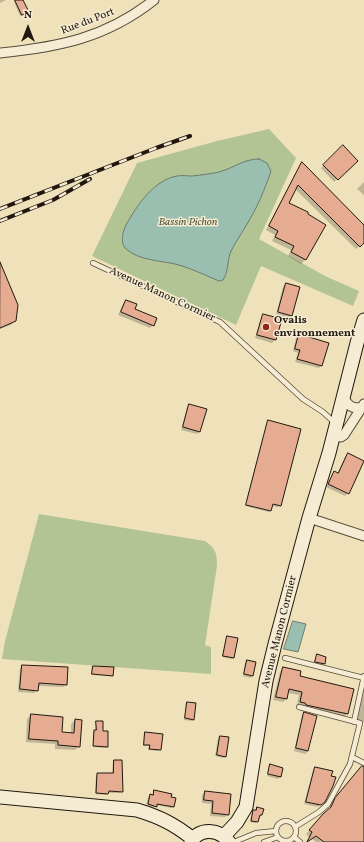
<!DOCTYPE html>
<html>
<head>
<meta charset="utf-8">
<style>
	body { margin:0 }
	#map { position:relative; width:364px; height:842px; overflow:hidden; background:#efe2bb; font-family:Vollkorn,serif }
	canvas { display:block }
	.north { position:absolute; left:8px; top:8px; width:40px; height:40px; -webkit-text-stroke:3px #f5ecd3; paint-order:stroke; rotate:0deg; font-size:11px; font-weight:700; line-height:16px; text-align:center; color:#21180f }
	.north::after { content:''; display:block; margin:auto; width:14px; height:18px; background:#21180f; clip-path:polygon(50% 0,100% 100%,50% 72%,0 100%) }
</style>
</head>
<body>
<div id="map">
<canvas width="364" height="842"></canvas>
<div class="north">N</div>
</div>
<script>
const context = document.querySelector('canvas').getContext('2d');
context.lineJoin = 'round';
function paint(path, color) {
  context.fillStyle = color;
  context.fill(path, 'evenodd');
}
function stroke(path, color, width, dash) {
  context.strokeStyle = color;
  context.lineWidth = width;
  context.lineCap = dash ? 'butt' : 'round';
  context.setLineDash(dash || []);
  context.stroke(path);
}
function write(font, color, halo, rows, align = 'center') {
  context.font = font + ' Vollkorn,serif';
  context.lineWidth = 3;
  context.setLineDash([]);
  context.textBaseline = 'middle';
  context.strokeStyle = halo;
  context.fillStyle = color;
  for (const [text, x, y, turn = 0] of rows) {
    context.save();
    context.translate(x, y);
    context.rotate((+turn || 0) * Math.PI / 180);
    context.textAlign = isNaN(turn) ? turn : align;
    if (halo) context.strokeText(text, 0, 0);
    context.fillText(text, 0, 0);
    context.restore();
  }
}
paint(new Path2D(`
	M269,129l27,29 -37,81 66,37 34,15 -6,15 -92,-40 -25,59 -144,-69 45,-93 80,-22z
	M39,514l166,27c11,8 12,12 12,25l-12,79 6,2v27l-209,-15 3,-18z`), '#b3c494');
const water = new Path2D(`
	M259,159l8,4 4,8c-6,18 -14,37 -24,53 -5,9 -11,17 -16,27 -4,9 -2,20 -8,29l-4,1c-12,-5 -24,-11 -37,-15 -17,-6 -43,-4 -57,-18 -5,-6 -2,-17 1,-23 11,-20 28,-45 51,-49 5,-1 10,0 15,0 9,-1 18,-2 27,-4 15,-4 24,-13 40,-13z
	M293,621l13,3 -8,28 -14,-3z`);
paint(water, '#9abeb0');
stroke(water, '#6a7c70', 1);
paint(new Path2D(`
	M0,0h6l-6,3z
	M16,0h6l4,13 -6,3 -6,-14z
	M343,147l13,14 -22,21 -13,-14z
	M302,164l62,62v16l-8,7 -61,-60 -7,15 37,21 -20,35 -4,4 -13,-8 3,-6 -19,-9 3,-6 -9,-5 33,-63z
	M364,182v13l-7,-6z
	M0,264l15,57 -4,4 -11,4z
	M286,284l5,31 -3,3 -12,-3 7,-28z
	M126,301l8,9 19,15 -3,3 -32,-13 5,-11z
	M263,315l18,5 -6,20 -3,3 -17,-5 6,-20z
	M299,336l22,30 -2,2 -24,-6 3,-9 -5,-2 3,-13z
	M190,405l10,26 -3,3 -16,-4 6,-22z
	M268,422l12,84 -2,1 -6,-1 -3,6 -24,-6 22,-83z
	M348,454v39l-3,3 -19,-9 6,-12 3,-2 2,1 8,-17z
	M227,637l6,21 -1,1 -10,-2z
	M317,656l7,8 -2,1 -8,-2z
	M247,661l5,15 -1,2 -8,-2 2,-13z
	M22,666l44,18 -3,3 -25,-1 -1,4 -3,3 -16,-1 2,-23z
	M93,667l19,8 -1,1 -20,-1 1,-7z
	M283,668l16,8 54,13 -6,25 -3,3 -47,-12 2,-10 -11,-2 -2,6 -3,3 -10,-2 7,-28z
	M364,689v33l-7,-2z
	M188,703l5,16 -1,2 -8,-1 2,-16z
	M305,713l3,38 -3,3 -11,-3 8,-35z
	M31,715l30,18h10v-9l4,-4 4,26 -4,4 -20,-1v-5l-29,-2 1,-23z
	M97,722l5,10 5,15 -1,1 -13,-1v-15l2,-1 1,-8z
	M145,733l15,16 -1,2 -11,-1 1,-4h-6l1,-11z
	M220,737l5,19 -1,2 -9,-2 3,-18z
	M114,761l8,30 -2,2h-12l-2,2 -11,-1 1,-19 1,-1h15l1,-12z
	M271,766l11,2 -2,9 -2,2 -11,-3 2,-9z
	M315,768l15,8 -6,25 -6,6 -14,-3 9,-33z
	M364,769v73h-48l-4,-3 -6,3 3,-5 -3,-3 22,-23 4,-8 26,-32z
	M154,791l16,7 3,8 -1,2 -16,-3 -2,3 -8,-2 2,-9 4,-2z
	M205,792l23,23 -3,2 -15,-1 1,-12 -9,-1v-8z
	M257,808l5,7 -4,2 -2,6 -6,-1 2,-10z`), '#0003');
const building = new Path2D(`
	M15,0h8l6,12 -7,3z
	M343,145l15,16 -20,19 -15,-15z
	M302,162l62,63v18l-4,4 -62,-62 -9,18 19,9v2l18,11 -20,35 -15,-8 3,-6 -19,-9 3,-6 -9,-5z
	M0,262l18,43 -2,16 -16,7z
	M286,283l14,4 -8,29 -14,-4z
	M126,300l11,4 -2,5 22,9 -3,8 -33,-14z
	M263,314l19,5 -6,21 -19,-5z
	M299,334l30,9 -7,23 -25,-7 3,-9 -5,-1z
	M189,404l18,5 -7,23 -17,-5z
	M268,420l33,9 -20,77 -8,-2 -2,7 -25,-6z
	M348,453l16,8 -15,33 -21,-10 6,-13 4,2z
	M227,636l11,2 -4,20 -11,-2z
	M317,654l9,3 -1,7 -10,-2z
	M247,660l9,2 -3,14 -9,-2z
	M22,665l46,2 -1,18 -28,-2 -1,8 -18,-2z
	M93,666l21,1 -1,9 -21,-2z
	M283,667l18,4 -1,5 54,13 -6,25 -42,-9 -1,-2 -5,-1 2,-10 -13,-3 -2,10 -11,-2z
	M187,702l9,1 -2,17 -9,-2z
	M304,712l13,4 -9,35 -12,-3z
	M31,714l32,3 -1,15 12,1 1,-14 7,1 -2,27 -22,-2v-4l-29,-2z
	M96,721h7v10h5v16l-15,-1 1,-16h2z
	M145,732l18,2 -2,16 -12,-1 1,-4h-6z
	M220,736l9,1 -3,20 -9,-2z
	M114,760h8l1,32 -14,-1 -1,3 -12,-1 1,-20h16z
	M270,764l13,4 -2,9 -13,-3z
	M362,766l2,1v75h-40l-8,-6 -9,6 5,-10 -3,-2 14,-16 8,-7 4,-9z
	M315,767l18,4 -2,5 5,1 -3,9 -8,16 -4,3 -15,-3z
	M154,790l18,4 -1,3 5,1 -2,9 -17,-3v3l-9,-3 2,-10 3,1z
	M205,791l26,3 -2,21 -17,-2 1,-12 -9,-1z
	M257,807l7,2 -2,6h-2l-2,7 -7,-1 2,-11h3z`);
paint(building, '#e5ac92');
stroke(building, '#21180f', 1);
const lane = new Path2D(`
	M93,263l127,59 83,77 20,13 12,11
	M285,658l79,20
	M354,722l10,-46
	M352,757l12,6
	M276 831a10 10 0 1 1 20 0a10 10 0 1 1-20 0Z
	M295,827l24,-15 9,-8 22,-40 10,-41 -61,-16
	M294,837l6,5
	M234,842l22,-9 20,-2
	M264,842l14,-5`);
const street = new Path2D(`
	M0,53c59,-6 106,-15 154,-53
	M343,397c5,8 9,13 19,10
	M333,436l8,1 3,-2 20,-31
	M309,518l55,18`);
const secondary = new Path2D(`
	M0,797l137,13c23,7 37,14 56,29
	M224,836l13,-14 9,-15 20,-126 9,-37 34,-126 20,-65 28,-110 7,-23
	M191,842c9,-15 28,-13 38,0`);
stroke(lane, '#544a3a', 6);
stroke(street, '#544a3a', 11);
stroke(secondary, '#21180f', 15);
stroke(lane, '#f5ecd3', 4.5);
stroke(street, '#f5ecd3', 9);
stroke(secondary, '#f5ecd3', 13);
const rail = new Path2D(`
	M0,209l156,-61 34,-12
	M0,221l53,-21 37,-21`);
stroke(rail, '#21180f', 4);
stroke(rail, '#f5ecd3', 2.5, [8]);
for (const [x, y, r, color] of [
	[266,327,4,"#8f2418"]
]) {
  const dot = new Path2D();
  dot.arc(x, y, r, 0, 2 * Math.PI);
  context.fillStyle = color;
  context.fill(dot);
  stroke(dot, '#f5ecd3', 1.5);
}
write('11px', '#21180f', '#f5ecd3', [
	["Rue du Port",88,22,-21],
	["Avenue Manon Cormier",162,295,25],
	["Avenue Manon Cormier",280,632,-76]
]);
write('italic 11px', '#54543e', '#f5ecd3', [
	["Bassin Pichon",188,223]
]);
write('bold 11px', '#21180f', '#f5ecd3', [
	["Ovalis",274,321],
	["environnement",274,334]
], 'left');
</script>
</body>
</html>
